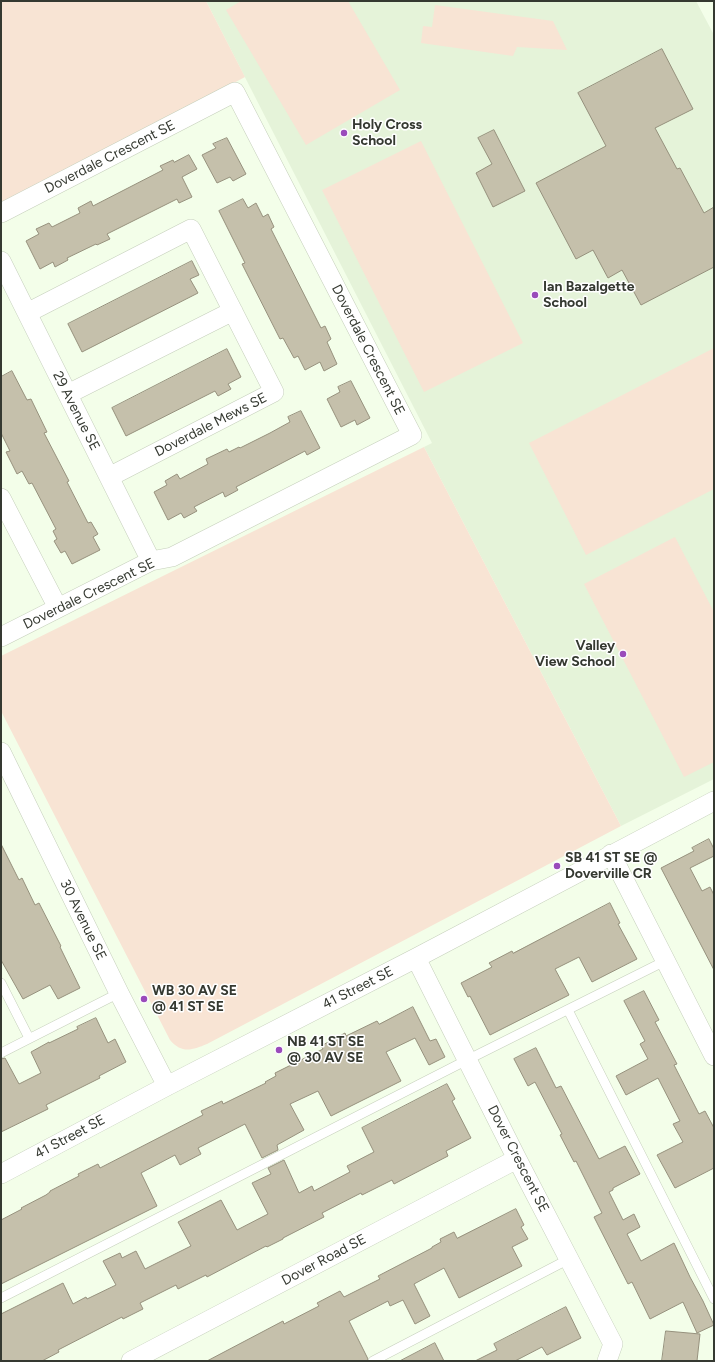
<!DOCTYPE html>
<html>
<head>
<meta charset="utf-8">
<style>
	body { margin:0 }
	#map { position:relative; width:715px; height:1362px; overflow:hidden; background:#f3fee9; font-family:Figtree,sans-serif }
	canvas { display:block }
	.frame { position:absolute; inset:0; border:2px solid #353931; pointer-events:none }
</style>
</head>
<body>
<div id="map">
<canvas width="715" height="1362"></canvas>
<div class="frame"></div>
</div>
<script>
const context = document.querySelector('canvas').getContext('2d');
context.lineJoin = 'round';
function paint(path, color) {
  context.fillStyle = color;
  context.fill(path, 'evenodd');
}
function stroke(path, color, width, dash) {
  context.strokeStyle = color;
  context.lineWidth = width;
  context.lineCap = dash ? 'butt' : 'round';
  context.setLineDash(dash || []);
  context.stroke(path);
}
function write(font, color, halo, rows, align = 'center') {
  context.font = font + ' Figtree,sans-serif';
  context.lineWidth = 3;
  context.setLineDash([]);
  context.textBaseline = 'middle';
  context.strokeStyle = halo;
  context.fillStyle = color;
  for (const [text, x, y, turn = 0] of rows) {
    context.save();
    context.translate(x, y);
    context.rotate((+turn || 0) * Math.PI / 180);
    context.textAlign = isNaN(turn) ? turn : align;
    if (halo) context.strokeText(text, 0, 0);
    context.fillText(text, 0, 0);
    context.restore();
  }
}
paint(new Path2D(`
	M206,1h490l18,34v744l-93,47 -197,-379 8,-4z`), '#e5f3d9');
paint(new Path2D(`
	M1,1h205l39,76 -244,129z
	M241,1h107l52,89 -94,55 -80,-135z
	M435,5l118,16 14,29 -50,-3 -4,9 -92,-13 2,-17 9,1z
	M421,141l102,202 -99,49 -102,-202z
	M714,348v141l-128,66 -57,-112z
	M424,447l197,379 -414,218c-15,6 -25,10 -37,-4l-169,-329v-55z
	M675,537l39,75v150l-30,15 -100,-193z`), '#f8e4d4');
const building = new Path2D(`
	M662,49l31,60 -38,19 22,41 3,-1 24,45 10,-6v60l-73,38 -19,-35 -14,8 -15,-28 -17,9 -40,-76 70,-37 -28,-53z
	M494,130l31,61 -32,16 -17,-34 16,-9 -14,-26z
	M227,138l19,36 -13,7 -3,-4 -13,6 -15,-28 14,-7 -3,-4z
	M189,155l8,14 -15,8 10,20 -13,6 -2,-4 -70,35 3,5 -13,6 -1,-1 -29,14 1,2 -13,7 -2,-5 -13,7 -14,-28 13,-7 -3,-5 13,-6 3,4 28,-14 -2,-5 13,-7 2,5 70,-36 -3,-4 13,-6 1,2z
	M243,199l5,9 8,-5 7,14 5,-3 6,13 -3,2 50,99 4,-2 6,13 -4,3 10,22 -13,7 -4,-9 -15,8 -7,-14 -4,2 -11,-20 -3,1 -38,-75 3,-1 -26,-52z
	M192,261l7,14 -9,4 8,14 -116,59 -14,-28z
	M227,349l14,28 -13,7 3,5 -13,7 -3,-5 -89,45 -14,-28z
	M12,371l15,29 4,-1 16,33 -3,1 25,48 -2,1 21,41 3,-1 7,12 -5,3 7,13 -28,14 -7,-13 -4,2 -7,-12 3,-2 -4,-8 3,-2 -24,-46 -3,1 -7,-13 -5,3 -11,-22 4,-1 -9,-18v-56z
	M351,381l19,37 -13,7 -2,-5 -14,7 -14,-28 13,-7 -2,-5z
	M301,411l19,37 -13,7 -2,-4 -69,36 2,3 -13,7 -2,-5 -29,15 3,4 -13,7 -3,-5 -13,7 -14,-28 13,-7 -2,-4 12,-7 3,5 28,-15 -2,-5 21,-10 2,3 10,-5 1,1 30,-15 20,-11 -2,-5z
	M709,839l5,10v7l-24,12 12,23 8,-4 4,8v75l-53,-102 33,-17 -2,-3z
	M1,844l18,36 3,-2 13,27 4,-2 22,43 -1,1 20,41 -22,11 -8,-14 -27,14 -22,-39z
	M610,903l10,20 -2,1 19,35 -45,23 -13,-25 -24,12 14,26 -79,40 -20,-39 -2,1 -7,-14 31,-16 -3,-4 23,-12 1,2z
	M644,991l15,29 -4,2 22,42 -3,1 25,49 6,-3 9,17v40l-39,20 -18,-33 26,-13 -10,-18 7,-3 -22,-43 -32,17 -10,-19 32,-17 -8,-15 5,-3 -21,-40z
	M413,1007l17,34 6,-2 9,18 -16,8 -14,-27 -29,14 15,29 -70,35 -13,-25 -28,13 14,26 -27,15 1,5 -16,8 -17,-34 -47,24 3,6 -21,11 -5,-10 -34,18 16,33 -156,78v-64l21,-11 -1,-1 25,-13 4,-3v-1l29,-15 -1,-2 20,-10 2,4 103,-53 -2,-4 21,-10 1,3 43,-21 -1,-1 11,-6 -1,-3 48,-24 -2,-3 11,-6 13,-7 1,3 31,-15 2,3z
	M96,1018l12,25 7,-4 11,23 -27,14 1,2 -54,27 2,4 -47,23v-73l4,-1 14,26 22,-11 -10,-21 18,-10v1l29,-14 -1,-2z
	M536,1048l20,40 5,-2 38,73 26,-13 15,28 -27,14v2l-4,2 14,28 11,-6 6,13 -13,7 14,27 33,-18 16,34 13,24 11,24 -17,8 -14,-31 -33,17 -18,-37 -4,2 -34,-67 8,-4 -26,-52 -2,1 -14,-27 2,-1 -27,-52 -7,4 -14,-27z
	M447,1084l8,15 -3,2 19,37 -25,13 2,5 -54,28 -2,-4 -30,15 -1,-2 -39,20 2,4 -41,21v1l-16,8 -1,-1 -59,31 -1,-2 -28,14 -2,-4 -36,18 3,6 -20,10 -1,-2 -64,33 1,2 -17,9h-41v-47l62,-31 10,21 13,-7 1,2 29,-14 -13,-24 17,-8 2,5 14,-7 9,18 46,-23 -13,-24 43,-22 16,30 31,-16 -16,-31 19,-9 -3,-6 16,-8 15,33 13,-7 2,5 36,-19 -3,-6 27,-14 -12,-24z
	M516,1209l8,16 -3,2 7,12 -16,8 10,19 -63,32 -15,-30 -30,16 16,32 -15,8 -12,-24 -13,6 -2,-5 -39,20 19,38 -1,2h-160l76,-40 1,3 35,-18 -2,-3 23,-12 4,6 36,-18 -2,-3 54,-28v-1l9,-5 -1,-3 14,-7 3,6z
	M566,1307l15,31 -34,17 -5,-8 -27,14h-40l22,-11 -3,-6z
	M666,1331l34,3 -3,27h-35z
	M435,1343l9,18h-44z`);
paint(building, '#c5c0ab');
stroke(building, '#96917d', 1);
const service = new Path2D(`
	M1,983l28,55
	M568,1010l146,289
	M1,1053l118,-60
	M1,1298l466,-238 198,-99
	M373,1361l196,-102`);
const minor = new Path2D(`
	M1,213l234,-121 177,343 -240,122 -21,4 -150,76
	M1,261l150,300
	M27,313l164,-84 83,163 -165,85
	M68,394l165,-83
	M1,498l57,110
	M1,752l118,241 48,93
	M611,854l103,202
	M416,958l101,201 96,185 -6,17
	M1,1174l166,-88 249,-128 298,-157
	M131,1361l386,-202`);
stroke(service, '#c5cfbb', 10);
stroke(minor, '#c5cfbb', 20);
stroke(service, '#fff', 9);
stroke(minor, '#fff', 19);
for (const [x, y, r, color] of [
	[344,133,4,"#9a4bbb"],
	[535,295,4,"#9a4bbb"],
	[623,654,4,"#9a4bbb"],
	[557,866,4,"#9a4bbb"],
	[144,999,4,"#9a4bbb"],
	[279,1050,4,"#9a4bbb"]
]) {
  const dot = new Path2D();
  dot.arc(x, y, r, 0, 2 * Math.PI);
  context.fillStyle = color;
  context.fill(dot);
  stroke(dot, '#fff', 1.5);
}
write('bold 14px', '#353931', '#fff', [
	["Holy Cross",352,125],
	["School",352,141],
	["Ian Bazalgette",543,287],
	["School",543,303],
	["Valley",615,646,"right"],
	["View School",615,662,"right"],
	["SB 41 ST SE @",565,858],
	["Doverville CR",565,874],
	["WB 30 AV SE",152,991],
	["@ 41 ST SE",152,1007],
	["NB 41 ST SE",287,1042],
	["@ 30 AV SE",287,1058]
], 'left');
write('14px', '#353931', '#fff', [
	["Doverdale Crescent SE",110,157,-27],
	["Doverdale Crescent SE",368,350,63],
	["29 Avenue SE",76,411,63],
	["Doverdale Mews SE",211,425,-27],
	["Doverdale Crescent SE",89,594,-26],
	["30 Avenue SE",83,920,64],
	["41 Street SE",358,988,-27],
	["41 Street SE",70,1137,-28],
	["Dover Crescent SE",518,1159,63],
	["Dover Road SE",324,1260,-28]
]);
</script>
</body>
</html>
